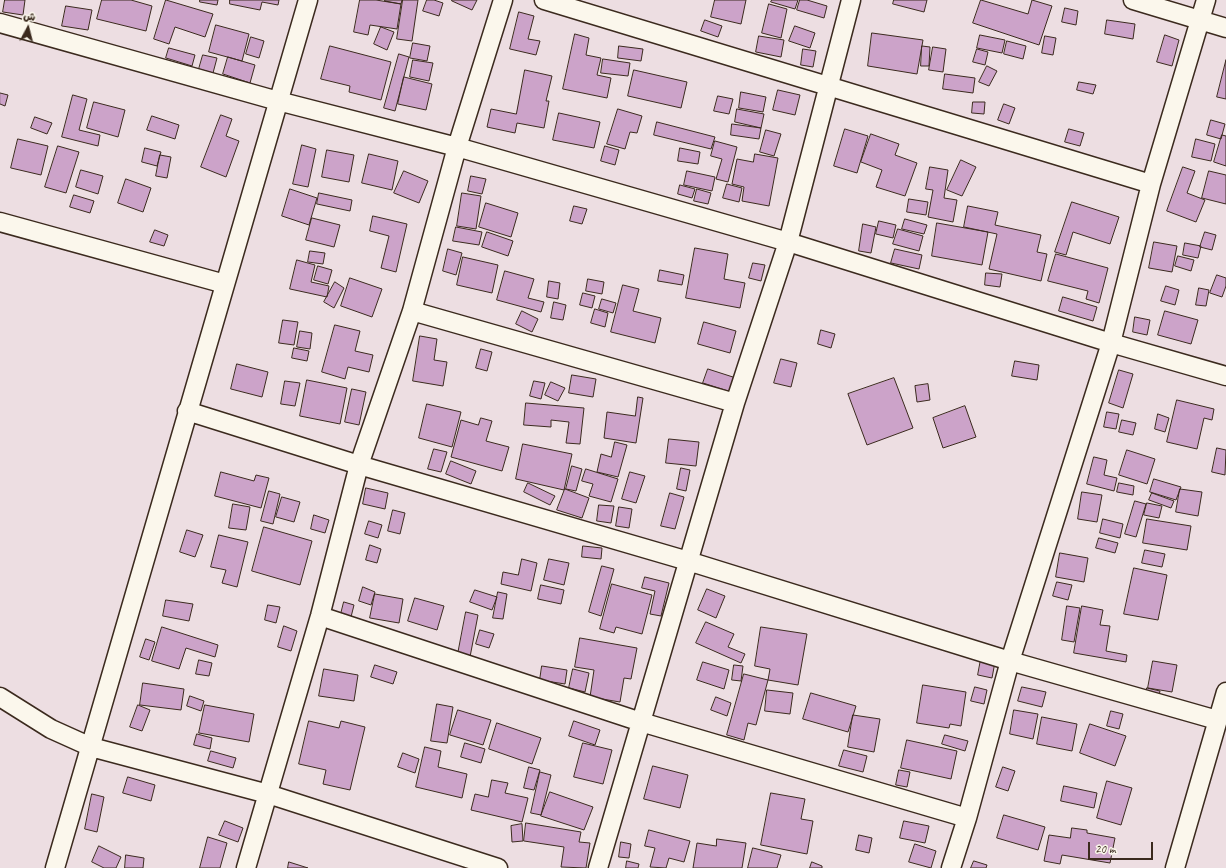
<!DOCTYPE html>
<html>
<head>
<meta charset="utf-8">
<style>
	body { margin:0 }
	#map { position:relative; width:1226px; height:868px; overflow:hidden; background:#eddee2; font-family:Caveat,"Playpen Sans Arabic",sans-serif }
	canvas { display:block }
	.north { position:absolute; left:8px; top:8px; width:40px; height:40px; -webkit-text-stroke:3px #fbf7ec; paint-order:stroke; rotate:7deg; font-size:11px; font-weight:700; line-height:16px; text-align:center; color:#3b2a1e }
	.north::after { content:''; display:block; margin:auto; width:14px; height:18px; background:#3b2a1e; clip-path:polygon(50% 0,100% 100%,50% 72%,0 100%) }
	.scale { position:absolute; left:1088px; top:842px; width:65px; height:18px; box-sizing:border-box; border:2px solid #3b2a1e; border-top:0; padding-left:5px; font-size:12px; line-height:14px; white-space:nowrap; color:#3b2a1e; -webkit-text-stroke:3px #fbf7ec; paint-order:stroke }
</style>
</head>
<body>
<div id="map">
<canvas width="1226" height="868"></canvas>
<div class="north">ش</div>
<div class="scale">20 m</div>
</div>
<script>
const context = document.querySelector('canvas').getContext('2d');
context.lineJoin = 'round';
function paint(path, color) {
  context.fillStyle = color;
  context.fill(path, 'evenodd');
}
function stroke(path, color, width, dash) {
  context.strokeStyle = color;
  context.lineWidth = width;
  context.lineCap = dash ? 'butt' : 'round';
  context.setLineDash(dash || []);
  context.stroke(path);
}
const building = new Path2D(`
	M5,0h20l-2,15 -20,-3z
	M102,0h29l21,6 -6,25 -49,-12z
	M166,0l47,14 -8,23 -30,-10 -6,17 -15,-5z
	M200,0h18l-1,5 -17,-3z
	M230,0h49l-1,5 -16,-3 -2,8 -30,-6z
	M360,0h16l25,4 -4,25 -27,-4 -2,10 -14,-3z
	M385,0h17l-1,4 -16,-3z
	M403,0h15l-6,41 -15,-2z
	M427,0h7l9,3 -4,13 -16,-5z
	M452,0h25l-5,10 -20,-9z
	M715,0h31l-5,24 -30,-7z
	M772,0h26l-3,9 -24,-7z
	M800,0h7l20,6 -3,12 -27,-8z
	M894,0h33l-3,12 -31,-8z
	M981,0l47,14 4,-14 20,6 -13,39 -66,-22z
	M769,4l18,5 -6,29 -19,-5z
	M66,6l26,4 -4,20 -26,-4z
	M1065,8l13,3 -2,14 -14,-3z
	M519,12l15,4 -6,23 12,2 -4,14 -26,-6z
	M705,20l17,6 -4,11 -17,-6z
	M1107,20l28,4 -2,15 -28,-5z
	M216,25l33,9 -7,27 -33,-9z
	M795,26l20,7 -5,15 -21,-7z
	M381,27l13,5 -7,18 -13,-6z
	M872,33l51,7 -6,34 -49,-8z
	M575,34l14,4 -3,17 15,3 -4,17 14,3 -4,20 -44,-9z
	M980,35l25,5 -3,13 -25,-5z
	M1165,35l14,5 -7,26 -15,-4z
	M759,36l25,4 -3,17 -25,-5z
	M1045,36l11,2 -3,17 -11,-2z
	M251,37l13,4 -5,17 -13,-4z
	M1007,41l19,5 -3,13 -19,-5z
	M413,43l17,3 -3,15 -17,-3z
	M330,46l61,16 -10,38 -32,-8 1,-6 -29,-7z
	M619,46l24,3 -2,12 -23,-3z
	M922,46l8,1 -1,19h-8z
	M933,47l13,2 -3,23 -14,-2z
	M169,48l26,7 -3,11 -26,-8z
	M803,49l13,2 -3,16 -12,-2z
	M977,49l11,3 -3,13 -12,-3z
	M399,54l10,3 -14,54 -11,-3z
	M203,55l14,3 -4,15 -14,-4z
	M228,57l27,8 -5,18 -27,-9z
	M603,59l27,4 -2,13 -27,-3z
	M413,60l20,3 -4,18 -19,-4z
	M1226,60v39l-9,-2z
	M987,66l10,5 -8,15 -10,-4z
	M525,70l27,6 -6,25h3l-5,27 -27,-5 -2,10 -28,-6 4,-18 25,5z
	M634,70l53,12 -6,26 -53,-12z
	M945,74l30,4 -2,15 -30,-4z
	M404,77l28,7 -6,26 -28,-6z
	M1079,82l17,3 -3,9 -16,-4z
	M778,90l22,5 -5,20 -22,-5z
	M741,92l25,5 -3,15 -24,-4z
	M0,93l8,2 -3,11 -5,-2z
	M73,95l14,4 -8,31 21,5 -2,11 -36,-9z
	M718,96l15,3 -4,15 -15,-3z
	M94,102l31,8 -7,27 -31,-9z
	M973,102h12l-1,12 -12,-1z
	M1004,104l11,4 -6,16 -11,-4z
	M618,109l24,7 -5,17 -7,-1 -5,17 -18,-5z
	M737,109l27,5 -3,14 -26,-6z
	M559,113l41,9 -6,26 -41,-8z
	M221,115l11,4 -6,17 13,5 -13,36 -25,-10z
	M152,116l27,9 -4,14 -28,-9z
	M35,117l17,6 -5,11 -16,-6z
	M1211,120l14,4 -4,15 -14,-4z
	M657,122l58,15 -4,12 -57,-14z
	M732,124l29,4 -2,11 -28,-4z
	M845,129l23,7 -11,37 -23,-7z
	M1069,129l15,4 -4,13 -15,-4z
	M766,130l15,4 -7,22 -14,-4z
	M871,134l28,10 -4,11 22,8 -12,33 -29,-9 6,-17 -21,-8z
	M1222,135l4,1v30l-12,-4z
	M18,139l30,7 -7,29 -30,-7z
	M1196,139l19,5 -4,17 -19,-4z
	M715,141l22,6 -9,35 -12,-3 6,-20 -11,-3z
	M302,145l14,4 -8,38 -15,-3z
	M58,146l21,6 -13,41 -21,-6z
	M605,146l14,4 -4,15 -14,-4z
	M145,148l16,4 -4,14 -15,-4z
	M680,148l20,4 -2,12 -20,-3z
	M327,150l27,5 -5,27 -27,-5z
	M369,154l29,7 -6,29 -30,-7z
	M755,154l23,4 -9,48 -27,-5 2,-14 -12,-3 5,-25 16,3z
	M160,155l11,2 -4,21 -11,-2z
	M961,160l15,7 -14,29 -15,-6z
	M930,167l18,3 -4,28 13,2 -4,22 -25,-5 5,-27 -7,-1z
	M1183,167l12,4 -8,22 18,7 -9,22 -29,-11z
	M81,170l22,6 -5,18 -22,-7z
	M404,171l24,10 -9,22 -25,-10z
	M687,171l28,6 -3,14 -28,-6z
	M1209,171l17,4v29l-24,-6z
	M471,176l15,3 -4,15 -14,-3z
	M126,179l25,9 -8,24 -25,-9z
	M727,184l15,4 -3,14 -16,-4z
	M680,185l15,4 -3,9 -14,-4z
	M290,189l27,9 -8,27 -27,-9z
	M697,189l14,4 -3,11 -14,-3z
	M319,193l33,7 -2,11 -33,-7z
	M462,193l19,3 -5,33 -19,-3z
	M74,195l20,6 -4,12 -20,-6z
	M909,199l19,3 -2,13 -19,-3z
	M1072,202l47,15 -9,27 -37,-12 -7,23 -11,-3z
	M486,203l32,10 -7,24 -32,-10z
	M574,206l13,3 -5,15 -12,-3z
	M968,206l30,6 -3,13 46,10 -4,17 10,2 -6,27 -52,-12 8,-35 -33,-7z
	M373,216l34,8 -11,48 -15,-4 8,-32 -19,-5z
	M312,218l28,7 -6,22 -28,-7z
	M905,219l22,6 -3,9 -22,-5z
	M879,221l17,4 -3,13 -17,-4z
	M937,223l51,9 -6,33 -50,-9z
	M863,224l13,3 -5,26 -12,-2z
	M456,227l26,5 -3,13 -26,-4z
	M898,229l25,7 -4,15 -26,-7z
	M155,230l13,5 -4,11 -14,-4z
	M487,232l26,9 -5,15 -26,-9z
	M1205,232l11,3 -4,15 -12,-3z
	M1154,242l23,4 -5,26 -23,-4z
	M1185,243l16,3 -3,12 -15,-3z
	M695,248l33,6 -4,25 21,4 -5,25 -54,-10z
	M448,249l14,4 -6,22 -13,-4z
	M895,249l27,6 -3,14 -28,-6z
	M310,251l15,2 -2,11 -15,-2z
	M1056,254l52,14 -9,35 -13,-4 2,-8 -40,-10z
	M1178,256l16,4 -3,11 -16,-5z
	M463,257l35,8 -6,28 -35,-8z
	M297,260l18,5 -4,17 18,4 -2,11 -37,-8z
	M753,263l12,2 -4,16 -12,-3z
	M318,266l14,4 -4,14 -14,-4z
	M660,270l24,5 -2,10 -24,-4z
	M505,271l29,8 -6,19 16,4 -3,10 -44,-12z
	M986,273l16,1 -2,13 -15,-2z
	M1217,275l9,3v8l-4,11 -12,-4z
	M350,278l32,11 -10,28 -31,-11z
	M588,279l16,3 -2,12 -16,-3z
	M549,281l11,2 -2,16 -11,-2z
	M335,282l9,6 -10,20 -10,-6z
	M623,285l16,4 -6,22 28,7 -6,25 -44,-11z
	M1166,286l13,4 -4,15 -14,-4z
	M1199,288l10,2 -3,16 -10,-1z
	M583,293l12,3 -3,12 -12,-3z
	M1063,297l34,10 -4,14 -34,-10z
	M602,299l14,4 -3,10 -14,-4z
	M554,302l12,3 -3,15 -12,-2z
	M595,309l13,4 -3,14 -14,-4z
	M522,311l16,8 -6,13 -16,-8z
	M1165,311l33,9 -7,24 -33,-9z
	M1135,317l15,3 -3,15 -14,-3z
	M283,320l15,2 -4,23 -15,-2z
	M704,322l32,9 -6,22 -32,-9z
	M335,325l25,6 -5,20 18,4 -4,17 -21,-5 -3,12 -23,-7z
	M821,330l14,4 -4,14 -13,-4z
	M300,331l12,2 -2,16 -13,-2z
	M420,336l17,3 -3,21 13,2 -4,24 -30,-5z
	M294,348l15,3 -2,10 -15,-3z
	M481,349l11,3 -5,19 -11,-3z
	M781,359l16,4 -6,24 -17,-4z
	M1015,361l24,4 -2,15 -25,-4z
	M237,364l31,8 -6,25 -31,-8z
	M708,369l28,9 -5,14 -28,-9z
	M1119,370l14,4 -10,34 -14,-5z
	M572,375l24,4 -3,18 -24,-4z
	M894,378l19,50 -46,17 -19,-51z
	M307,380l40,8 -7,36 -40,-8z
	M285,381l15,2 -5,23 -14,-2z
	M534,381l11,2 -4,16 -11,-3z
	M551,382l14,6 -7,13 -13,-6z
	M928,384l2,16 -13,2 -2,-16z
	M352,389l14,3 -7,33 -14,-3z
	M638,397l5,1 -7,45 -32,-5 3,-26 28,4z
	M1177,400l37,9 -2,11 -8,-2 -7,31 -30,-7z
	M526,403l58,5 -4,36 -14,-1 3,-21 -18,-2v7l-27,-2z
	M427,404l34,8 -9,35 -33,-9z
	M965,406l11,31 -33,11 -10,-30z
	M1107,412l12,2 -3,15 -12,-2z
	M1158,414l11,4 -4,14 -10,-3z
	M481,418l11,3 -6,20 23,6 -7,24 -51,-14 10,-37 17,5z
	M1122,420l14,3 -3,12 -14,-3z
	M669,439l30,3 -3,24 -30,-3z
	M615,442l12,3 -9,32 -21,-5 4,-18 10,3z
	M523,444l49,10 -8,36 -48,-11z
	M1217,448l9,2 -1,25 -13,-3z
	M434,449l13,3 -6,20 -13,-3z
	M1127,450l28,9 -8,25 -28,-9z
	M1094,457l13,3 -3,15 13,3 -3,13 -27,-7z
	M451,461l25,10 -5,13 -25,-10z
	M572,466l10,3 -6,22 -10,-2z
	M681,468l9,2 -4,21 -9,-2z
	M586,469l32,10 -7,23 -22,-6 4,-12 -11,-3z
	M221,472l33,9 2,-6 13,3 -8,30 -46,-12z
	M630,472l15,4 -9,27 -14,-4z
	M1154,479l27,8 -5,13 -26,-8z
	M528,483l27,13 -5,9 -26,-13z
	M1119,483l15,3 -1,9 -16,-3z
	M366,488l22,5 -3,16 -22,-5z
	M565,489l24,9 -7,20 -25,-8z
	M1180,489l22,3 -4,24 -22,-4z
	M269,491l11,3 -7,30 -12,-3z
	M1082,492l20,3 -5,27 -19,-3z
	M670,493l14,4 -9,32 -14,-3z
	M1152,493l22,8 -3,7 -22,-8z
	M282,497l18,5 -6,20 -18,-5z
	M1135,501l11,3 -10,33 -11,-3z
	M1147,503l15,3 -3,12 -15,-3z
	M233,504l17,3 -4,23 -17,-2z
	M599,505l15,1 -3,17 -14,-2z
	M619,507l13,2 -3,19 -13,-2z
	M393,510l12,3 -5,21 -12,-3z
	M314,515l15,5 -4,13 -14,-4z
	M1103,519l20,5 -3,14 -20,-5z
	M1147,519l44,7 -4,24 -44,-7z
	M369,521l13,4 -4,13 -13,-4z
	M264,527l48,14 -12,44 -48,-14z
	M187,530l16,5 -8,22 -15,-5z
	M219,535l29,7 -11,45 -15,-4 4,-13 -15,-3z
	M1099,538l19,5 -3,10 -19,-5z
	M370,545l11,4 -4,14 -11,-3z
	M583,546l19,2 -1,11 -19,-2z
	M1145,550l20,4 -3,13 -20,-4z
	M1060,553l28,5 -4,24 -28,-5z
	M522,559l15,4 -6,28 -30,-7 2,-12 15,3z
	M549,559l20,4 -5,22 -20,-5z
	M602,566l12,3 -13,47 -12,-4z
	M1134,568l33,7 -9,45 -34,-6z
	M645,577l24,6 -8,33 -11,-2 5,-23 -13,-3z
	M1057,582l15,3 -4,15 -15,-4z
	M612,584l40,11 -10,39 -26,-7 -2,6 -14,-4z
	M541,585l23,5 -3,14 -23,-5z
	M363,587l12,5 -4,13 -12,-4z
	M707,589l18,7 -9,22 -18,-8z
	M475,590l22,7 -5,13 -22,-8z
	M498,592l9,2 -4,25 -10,-1z
	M375,594l28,5 -4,24 -29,-5z
	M415,598l29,8 -7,24 -29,-9z
	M166,600l27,4 -4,17 -26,-5z
	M344,602l10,3 -4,16 -10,-3z
	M268,605l12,2 -4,16 -11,-3z
	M1067,606l13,2 -6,34 -12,-2z
	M1082,606l21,4 -3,15 10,1 -4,25 21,4 -1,7 -52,-9z
	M466,612l12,3 -8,42 -12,-3z
	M706,622l28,12 -6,13 17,7 -4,9 -45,-20z
	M284,626l13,5 -6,20 -13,-4z
	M162,627l56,18 -3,12 -29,-9 -7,21 -27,-8z
	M761,627l46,7 -9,51 -30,-5 2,-11 -15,-3z
	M480,630l14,4 -5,14 -13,-4z
	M580,638l57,10 -6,31 -7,-1 -4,24 -30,-5 4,-27 -19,-3z
	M146,639l9,3 -6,18 -9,-3z
	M981,659l14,3 -3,16 -14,-3z
	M199,660l13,3 -3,13 -13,-2z
	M1153,661l24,4 -5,27 -24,-4z
	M703,662l26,8 -5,19 -27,-9z
	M375,665l22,7 -4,12 -22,-7z
	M734,665l9,1 -2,15 -9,-1z
	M542,666l25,4 -2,14 -25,-4z
	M324,669l34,6 -4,26 -35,-5z
	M573,669l16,4 -4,19 -16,-4z
	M744,674l24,6 -12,45 -8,-2 -4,17 -17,-5z
	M143,683l41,6 -3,21 -41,-5z
	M923,685l43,7 -5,34 -11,-2 -1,4 -32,-5z
	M975,687l12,3 -3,14 -13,-3z
	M1022,687l24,5 -4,15 -24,-6z
	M1147,688l13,3 -2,9 -13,-3z
	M767,690l26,3 -3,21 -25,-3z
	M811,693l45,13 -8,26 -45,-13z
	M190,696l14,5 -3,10 -14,-5z
	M716,697l15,6 -4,13 -16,-6z
	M437,704l16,3 -6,36 -16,-2z
	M138,705l12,5 -8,21 -12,-4z
	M205,705l49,9 -5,28 -50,-9z
	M458,710l33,10 -8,25 -33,-10z
	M1014,710l24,4 -5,25 -23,-5z
	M1111,711l12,3 -4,15 -12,-3z
	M853,715l27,4 -6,33 -26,-5z
	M1042,717l35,7 -5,27 -35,-7z
	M309,721l30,7 2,-7 24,6 -15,63 -27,-6 3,-14 -27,-6z
	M574,721l26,9 -5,15 -26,-9z
	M497,723l44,15 -9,26 -43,-15z
	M1090,724l36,12 -11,30 -35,-13z
	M197,734l15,4 -2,11 -16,-4z
	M945,735l23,6 -3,10 -23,-7z
	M907,740l50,11 -6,28 -50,-11z
	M465,743l20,6 -4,14 -20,-6z
	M583,743l29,7 -9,34 -29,-7z
	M425,747l16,4 -3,16 29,7 -5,24 -46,-11z
	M844,750l23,6 -4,16 -24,-6z
	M211,751l25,7 -3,10 -25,-7z
	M403,753l16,6 -4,14 -17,-6z
	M653,766l35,9 -8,33 -36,-9z
	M529,767l11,3 -6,20 -10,-2z
	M1003,767l12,4 -7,20 -12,-4z
	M899,770l11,2 -3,15 -11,-2z
	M540,772l11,3 -10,40 -10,-2z
	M128,777l27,8 -4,16 -28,-8z
	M492,780l16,3 -3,10 23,5 -6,24 -51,-12 4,-16 13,3z
	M1107,781l25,7 -11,37 -24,-7z
	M1064,786l33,7 -3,15 -33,-7z
	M550,792l43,15 -9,23 -43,-14z
	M771,793l34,6 -4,20 12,2 -6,33 -46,-9z
	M92,794l12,3 -7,35 -12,-3z
	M1004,815l41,12 -7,23 -41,-12z
	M225,821l18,7 -5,14 -19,-7z
	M904,821l25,5 -4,17 -25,-5z
	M526,823l55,9 -2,10 11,1 -4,25 -25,-1 3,-20 -40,-6z
	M522,824l1,17 -11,1 -1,-16z
	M1072,828l15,2v3l28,5 -5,25 -48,-8 -2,9 -16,-3 5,-26 21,3z
	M649,830l41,11 -6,21 -15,-4 -3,10 -16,-1 5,-19 -10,-2z
	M859,835l13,3 -3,15 -13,-3z
	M208,837l19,6 -7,25h-20z
	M717,839l29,4 -4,25h-49l4,-25 19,3z
	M621,842l10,2 -2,14 -10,-1z
	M915,844l21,7 -5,17 -22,-6z
	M99,846l22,11 -5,11h-12l-12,-6z
	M753,848l28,7 -4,13h-29z
	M126,855l18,3 -1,10h-18z
	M627,861l12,3 -1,4h-12z
	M974,861l13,4 -1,3h-15z
	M289,862l19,6h-20z
	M812,862l10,4v2h-12z`);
paint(building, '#cca3c9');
stroke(building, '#3b2a1e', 1);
const minor = new Path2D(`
	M544,0l607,184
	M1133,0l93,28
	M0,23l278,78 179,46 331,95 323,101 115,33
	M0,222l225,62
	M412,311l323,92
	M187,411l172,54 329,96 322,100 207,59
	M320,616l321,106 326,96
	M0,697l51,32 40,18 177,47 230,74
	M55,868l253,-868
	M246,868l74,-252 39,-151 53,-154 45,-164 46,-147
	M598,868l137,-465 53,-161 63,-242
	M951,868l16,-50 43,-157 101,-318 40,-159 55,-184
	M1175,868l51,-176`);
stroke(minor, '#3b2a1e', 21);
stroke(minor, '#fbf7ec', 18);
</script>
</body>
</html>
